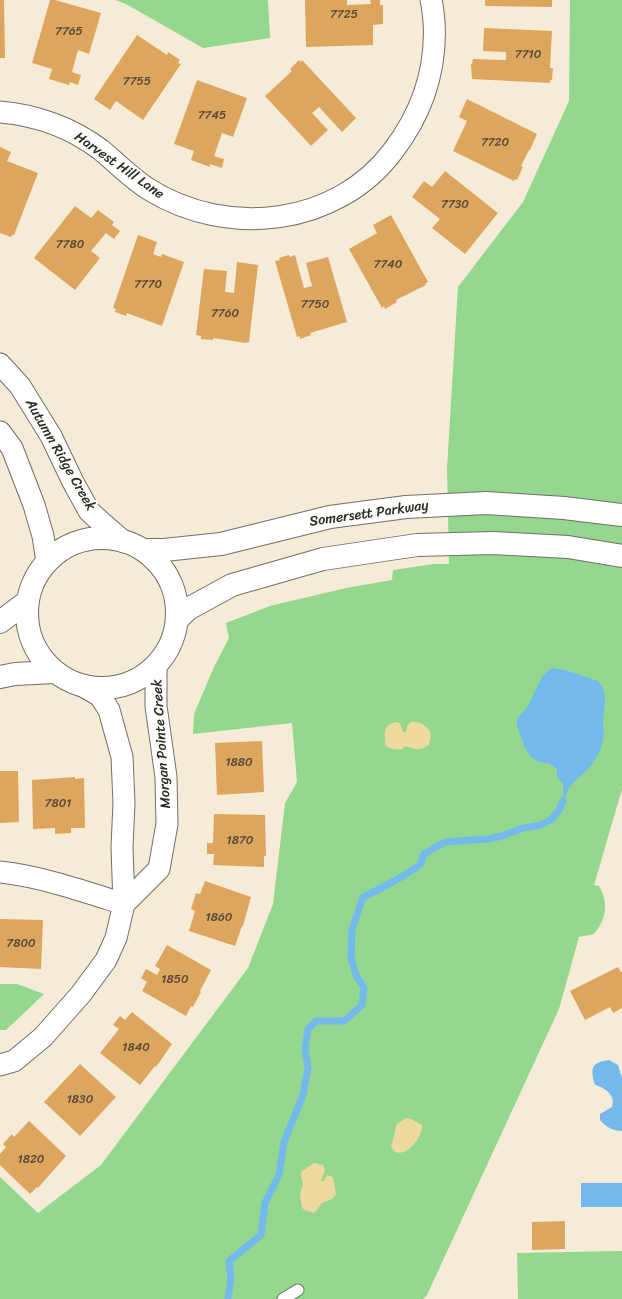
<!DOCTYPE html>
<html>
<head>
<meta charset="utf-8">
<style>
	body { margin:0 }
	canvas { display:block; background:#f6ebd6 }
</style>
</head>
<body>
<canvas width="622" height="1299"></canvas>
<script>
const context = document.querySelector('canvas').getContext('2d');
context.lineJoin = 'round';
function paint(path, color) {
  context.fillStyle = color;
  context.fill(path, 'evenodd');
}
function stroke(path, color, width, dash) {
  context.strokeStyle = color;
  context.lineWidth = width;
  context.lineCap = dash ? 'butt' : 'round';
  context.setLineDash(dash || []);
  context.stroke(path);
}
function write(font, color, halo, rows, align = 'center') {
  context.font = font + ' Sriracha,sans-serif';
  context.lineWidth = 4;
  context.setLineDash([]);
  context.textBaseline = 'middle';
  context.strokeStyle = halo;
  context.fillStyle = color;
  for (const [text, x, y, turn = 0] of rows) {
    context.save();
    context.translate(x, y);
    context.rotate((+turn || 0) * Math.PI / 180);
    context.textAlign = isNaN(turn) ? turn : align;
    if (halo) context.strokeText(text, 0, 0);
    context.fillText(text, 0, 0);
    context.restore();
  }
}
paint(new Path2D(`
	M115,0h153l2,38 -67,10 -77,-44z
	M570,0h52v789l-28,96 5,1c10,17 7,34 -5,48l-15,3 -20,72 -132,286 -4,4h-423v-122l38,36 63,-48 147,-197 25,-64 12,-101 12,-21 -5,-59 -99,11 1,-20 20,-47 15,-29 -3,-15 44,-17 76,-18 46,-8 1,-10 41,-6h15l-2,-96 11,-181 65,-85 46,-101z
	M0,984h17l27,10 -38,36h-6z
	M622,1251v48h-104l-1,-46z`), '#94d78e');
paint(new Path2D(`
	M395,722l5,1 3,9h3l1,-6 4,-4c8,-1 14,3 19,9l1,5 -2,9c-11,7 -14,4 -24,1l-3,3c-4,1 -13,0 -16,-3 -1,-2 -1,-4 -1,-6 -1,-10 0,-15 10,-18z
	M405,1118l6,1 11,6c1,14 -21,39 -31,22l4,-15 1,-7z
	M314,1163l9,2c4,5 0,10 -2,16h3l3,-6 6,2 3,17c-6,9 -9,5 -15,10 -2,3 -4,6 -7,9l-9,-3 -3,-2 -2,-14 3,-10 -2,-9 1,-4z`), '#eeda9e');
paint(new Path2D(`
	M552,668l13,2 33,11 5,7 2,9 -2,28 1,9 -3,15 -10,17 -21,20 -7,15v-17l-6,-7v-8l-9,-6 -9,-1 -8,-5 -6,-9 -8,-22v-7l11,-13 15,-31z
	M609,1060l9,5 4,13v53c-9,0 -16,-4 -22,-11v-6l12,-7c4,-12 -7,-19 -17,-22 -5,-16 -4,-23 14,-25z
	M581,1183h41v24h-41z`), '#74b9eb');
stroke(new Path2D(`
	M228,1299l3,-21 -2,-17 32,-26 4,-32 14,-28 5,-33 19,-47 5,-27 -3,-19 3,-20 8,-8h28l18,-16 2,-17 -8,-13 -5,-17 1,-28 11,-33c11,-5 52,-26 58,-34 1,-3 2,-7 3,-9l21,-12 43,-3 14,-3 21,-8 18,-3 11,-6 7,-9 4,-9`), '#74b9eb', 7);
paint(new Path2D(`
	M0,0h4l1,58h-5z
	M50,0h5l46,13 -12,41 -11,-4 -6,22 9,3 -3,10 -8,-3 -1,3 -20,-6 3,-10 -20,-6z
	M305,0h42v5l24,-1 -1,-4h10v5h3v19l-10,1v20l-67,2z
	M485,0h67v7l-67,-1z
	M484,28l68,3 -2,37h3l-1,12h-2v3l-78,-4 -1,-15h1l1,-5 33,1v-8l-23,-1z
	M137,35l30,20 1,-3 12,8 -2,3 3,1 -38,56 -27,-19 -6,9 -16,-11z
	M299,60l2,2 1,-2 54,58 -14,14 -23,-25 -7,6 16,17 -17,16 -46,-50 27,-25 -2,-2z
	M197,80l50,18 -14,39 -11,-4 -8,23 10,3 -2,9 -12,-4v3l-19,-7 3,-9 -20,-7z
	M467,99l70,35 -7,16h-1l-8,16 2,1 -6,13 -2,-1 -1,2 -61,-30 14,-30 -8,-4z
	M0,147l11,5 -4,9 31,12 -24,62h-2l-1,2 -11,-4z
	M445,171l53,42 -33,41 -33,-26 8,-9 -28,-22 12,-16 8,6z
	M75,206l16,12 7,-8 16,12 -2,3 8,6 -6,8 -8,-6 -15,18 9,7 -25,32 -41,-32z
	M391,215l37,67 -3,2 1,1 -30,15 1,2 -12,7 -1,-3 -2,2 -33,-59 28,-16 -4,-8z
	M138,235l19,7 -4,12 8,3 1,-3 22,8 -22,64 -35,-13 -1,3 -11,-4 1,-3 -3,-1z
	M289,255l1,2 5,-2 9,33 8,-2 -6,-23 22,-6 19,65 -37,11 1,2 -11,4v-3l-3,1 -22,-76 5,-1 -1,-2z
	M237,262l21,3 -9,77 -3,1 -33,-5v2l-12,-1v-3l-5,-1 8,-66 23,2 -2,21 9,1z
	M262,741l2,51 -47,3 -2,-52z
	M0,771h18l1,51 -19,1z
	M75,777v2l9,-1 1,50h-14v5l-16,1v-6l-22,1 -1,-49z
	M214,814l51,1 1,41h-2v11l-51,-2 1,-11h-7v-11h6z
	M205,881l46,16 -8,29h-1l-7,20 -46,-15 6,-20 -4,-2 5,-16 4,1z
	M0,919l43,1 -2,49 -41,-2z
	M167,945l44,25 -11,21 1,1 -8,15 -2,-1 -5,10 -44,-25 5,-9 -6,-4 5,-9 11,6 3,-6 -5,-3z
	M618,967l3,5h1v36l-9,5 -3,-6 -25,13 -15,-29z
	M132,1012l40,32 -16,23 -1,-1 -15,19 -40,-32 19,-24 -6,-4 7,-9 5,4z
	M80,1064l36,33 -36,39 -36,-34z
	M29,1121l37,35 -28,32 -1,-1 -7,7 -30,-29v-11l6,-7 -3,-3 9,-10 2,3z
	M565,1221v28l-33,1v-28z`), '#dda65f');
const lane = new Path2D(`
	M283,1299l15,-9`);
const street = new Path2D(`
	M0,112c36,3 72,16 101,38 16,13 31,29 49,40 78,48 187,36 243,-39 29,-38 44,-82 41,-130 -1,-7 -1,-14 -3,-21
	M0,364l20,22 31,50 22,46 16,29 13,12 22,19
	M0,432l12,16 22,57 9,31 4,26
	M0,872c43,5 83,19 124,32
	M124,904l35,-35 8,-45 -1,-47 -10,-71v-40
	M0,1065l14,-4 29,-24 38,-43 25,-34 10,-22 8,-34 -2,-57 2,-44 -2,-46 -13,-47 -9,-14 -17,-10`);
const secondary = new Path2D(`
	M27 613a75 75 0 1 1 150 0a75 75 0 1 1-150 0Z
	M143,550h21l57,-6 109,-27 76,-10 80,-4 78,5 58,7
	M177,620l11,-11 44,-24 91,-26 94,-14 76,-2 75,4 54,9
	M0,622l28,-21
	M0,677l15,-3 40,-2`);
stroke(lane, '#726e67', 13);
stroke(street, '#726e67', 23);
stroke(secondary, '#726e67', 24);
stroke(lane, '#fff', 11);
stroke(street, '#fff', 21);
stroke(secondary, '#fff', 22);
write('12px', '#584a38', null, [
	["7725",344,15],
	["7765",69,32],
	["7710",528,55],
	["7755",137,82],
	["7745",212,116],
	["7720",495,143],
	["7730",455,205],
	["7780",70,245],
	["7740",388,265],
	["7770",148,285],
	["7750",315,305],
	["7760",225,314],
	["1880",239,763],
	["7801",58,804],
	["1870",240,841],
	["1860",219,918],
	["7800",21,944],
	["1850",175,980],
	["1840",136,1048],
	["1830",80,1100],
	["1820",31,1160]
]);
write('14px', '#2b2b2b', '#fdfcf7', [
	["Harvest Hill Lane",119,166,35],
	["Autumn Ridge Creek",60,455,60],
	["Somersett Parkway",369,514,-8],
	["Morgan Pointe Creek",162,744,-94]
]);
</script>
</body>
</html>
